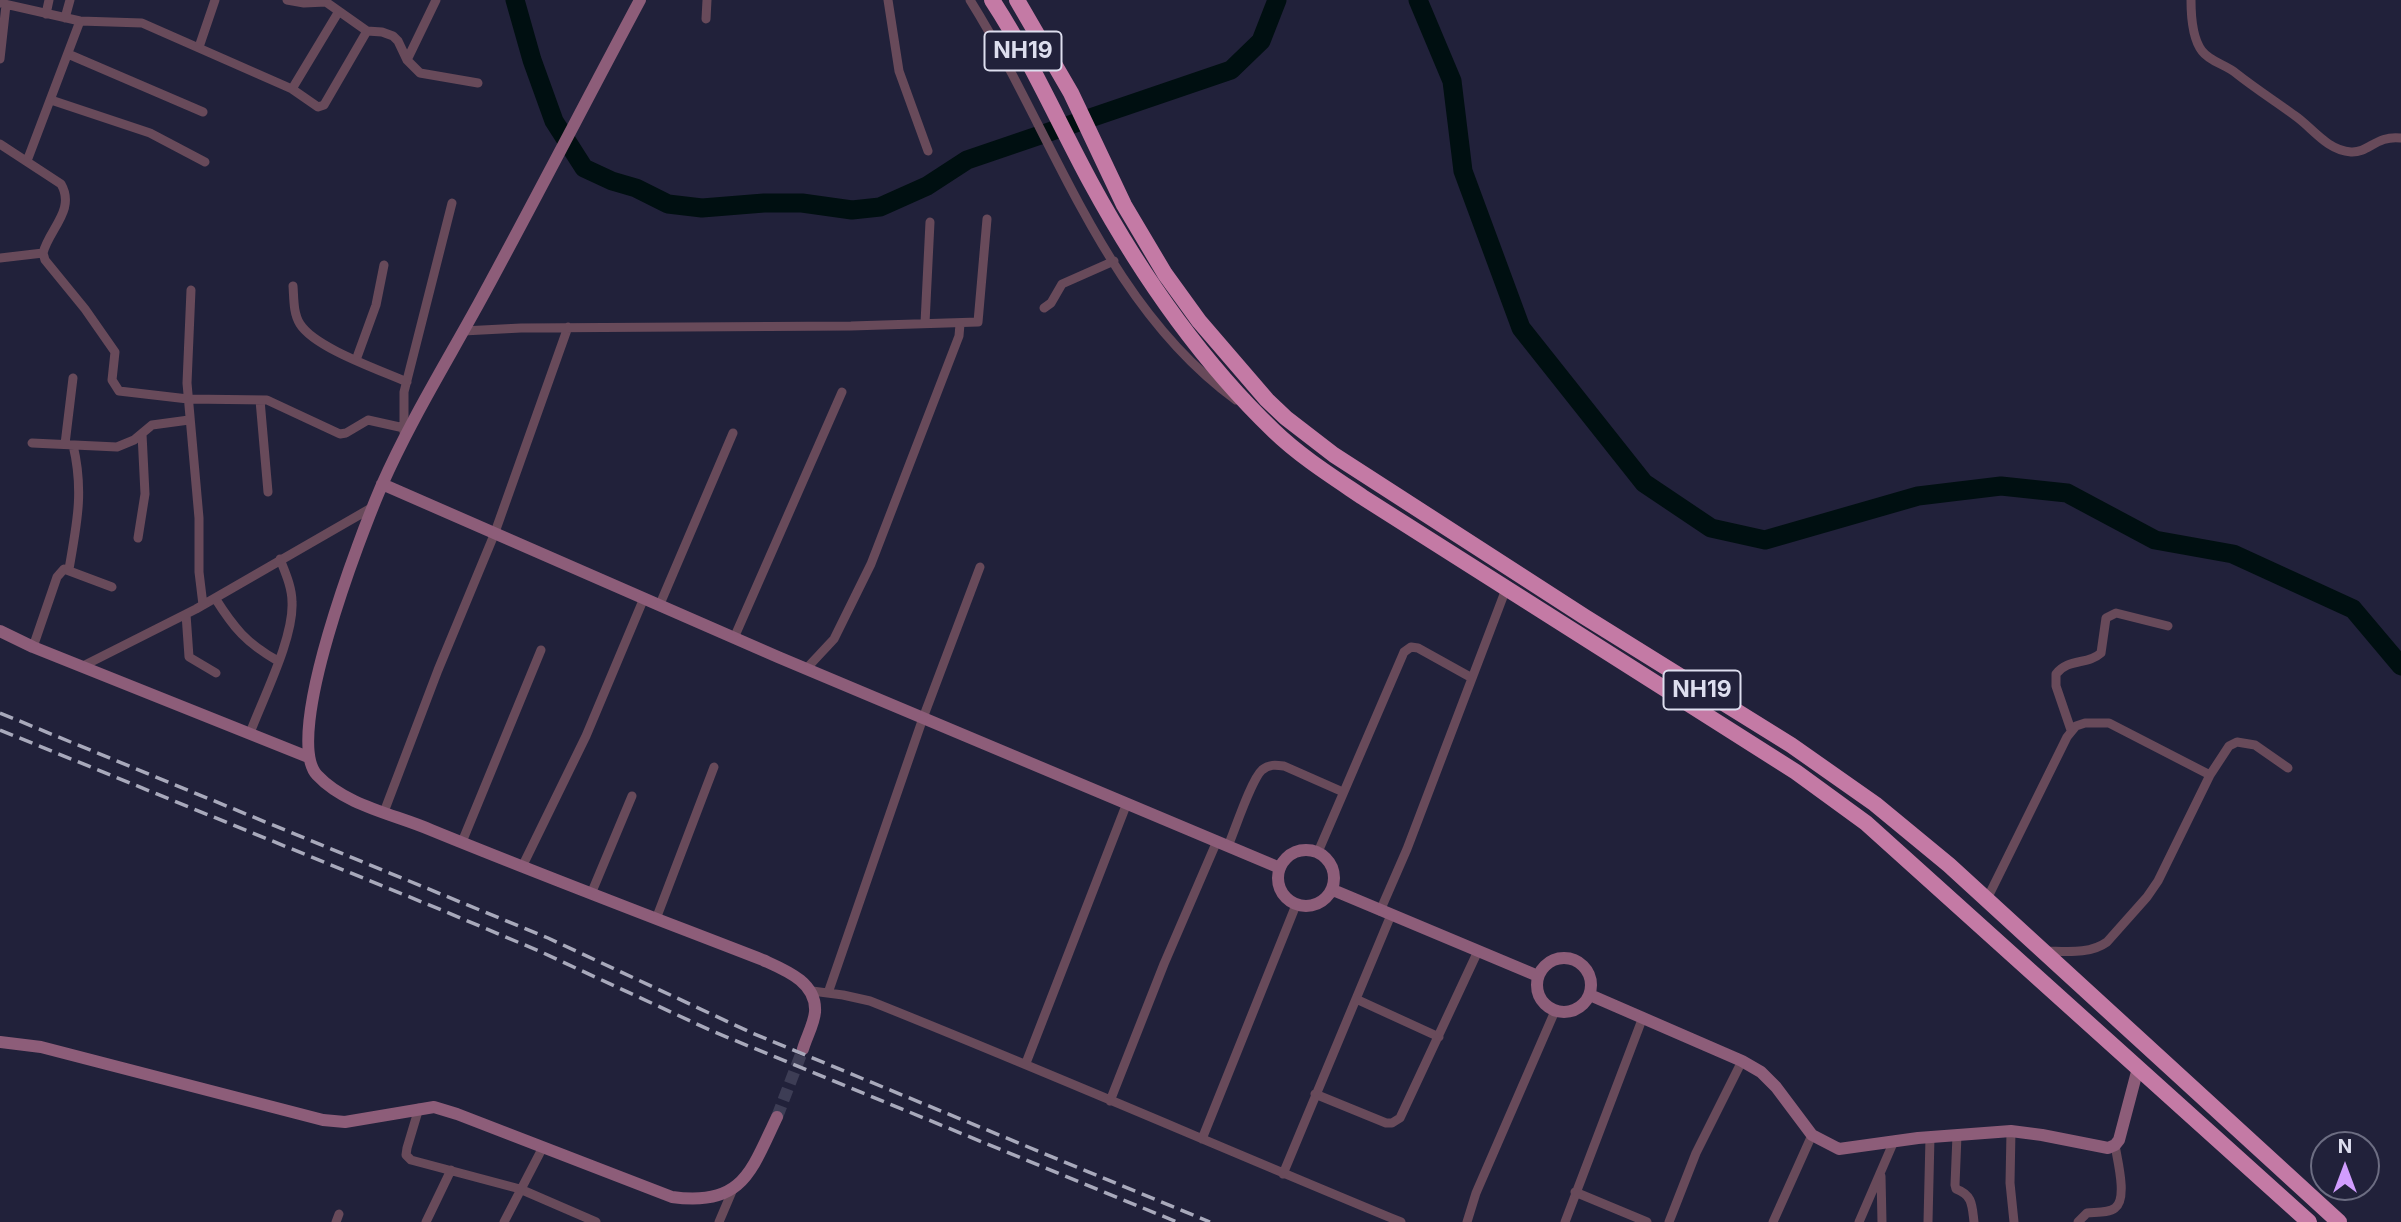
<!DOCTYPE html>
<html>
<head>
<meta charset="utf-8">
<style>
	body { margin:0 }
	#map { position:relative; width:2401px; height:1222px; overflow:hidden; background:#21213a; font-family:Inter,sans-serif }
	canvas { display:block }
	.north { position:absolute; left:2310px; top:1131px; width:70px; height:70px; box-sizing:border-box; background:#21213a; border:2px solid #6c6d82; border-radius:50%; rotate:0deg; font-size:19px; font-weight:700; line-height:28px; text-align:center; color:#dddeee }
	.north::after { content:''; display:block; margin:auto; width:24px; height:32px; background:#d19dfe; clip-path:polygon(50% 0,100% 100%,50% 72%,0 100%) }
</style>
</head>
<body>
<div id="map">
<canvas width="2401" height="1222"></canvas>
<div class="north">N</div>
</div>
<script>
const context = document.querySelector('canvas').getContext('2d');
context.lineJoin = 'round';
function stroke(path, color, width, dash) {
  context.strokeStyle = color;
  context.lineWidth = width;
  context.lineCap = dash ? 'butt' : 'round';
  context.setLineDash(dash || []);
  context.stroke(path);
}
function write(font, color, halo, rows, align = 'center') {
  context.font = font + ' Inter,sans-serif';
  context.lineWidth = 6;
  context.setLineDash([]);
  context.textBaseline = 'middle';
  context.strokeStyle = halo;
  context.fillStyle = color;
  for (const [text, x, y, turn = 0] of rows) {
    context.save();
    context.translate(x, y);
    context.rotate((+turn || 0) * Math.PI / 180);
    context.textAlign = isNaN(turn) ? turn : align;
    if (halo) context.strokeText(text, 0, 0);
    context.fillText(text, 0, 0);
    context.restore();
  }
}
stroke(new Path2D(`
	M515,0l17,60 22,61 30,47 28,13 24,7 32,16 34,4 62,-5h38l50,7 28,-3 47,-21 40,-26 264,-90 30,-29 16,-41
	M1418,0l34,81 11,90 58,157 123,155 67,45 54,12 153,-44 83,-10 66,7 88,47 78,14 120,55 48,57`), '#000f11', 19);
stroke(new Path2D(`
	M777,1117l26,-68`), '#3d3d55', 12, [12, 6]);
stroke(new Path2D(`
	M287,0l17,3 22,-1 41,29 15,1 11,4 5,5 9,19 13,13 58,10
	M888,0l11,71 29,80
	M970,0c84,134 133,303 266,400
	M2191,0c0,16 1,38 11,51 8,11 25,14 35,23 19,15 38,27 57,41 18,12 32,35 57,37 18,1 25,-17 50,-14
	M0,3l80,18 62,2 150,66 26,18 6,-2 43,-74
	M46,14l3,-14
	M65,18l5,-18
	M706,19l1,-19
	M199,47l16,-47
	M68,54l135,58
	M0,59l6,-54
	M407,60l29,-60
	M292,89l47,-78
	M51,100l99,33 55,29
	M0,144l61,40c15,26 -12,45 -18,69l2,7 40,49 30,43 -3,28 7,11 69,8 79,1 73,34 6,-1 22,-13 36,8
	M27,161l53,-140
	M0,258l43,-5
	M293,286c1,12 0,27 7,38 15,24 80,46 107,58
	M191,290l-4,93 12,135v54l4,33
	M1044,308l7,-5 11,-19 52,-23
	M925,323l5,-101
	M463,331l58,-3 330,-2 127,-4 9,-103
	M356,360l20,-55 8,-40
	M260,400l8,92
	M404,432v-40l48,-189
	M32,443l85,4 17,-7 18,-15 37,-5
	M65,444l8,-66
	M138,538l7,-44 -3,-60
	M69,569c8,-46 15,-78 4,-124
	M215,598c19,30 31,45 63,63
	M660,604l73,-171
	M186,614l3,43 27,16
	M734,638l108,-246
	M33,647l24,-70 7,-8 48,18
	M83,666l113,-57 177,-102
	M806,669l28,-30 37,-75 88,-228 1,-12
	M2071,730l-15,-44v-12c12,-16 32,-9 45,-21l5,-35 10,-5 52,13
	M250,733c13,-35 44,-95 42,-131 0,-15 -7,-30 -12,-43
	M384,812l54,-142 56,-135 74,-208
	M462,842l79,-192
	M1228,846c7,-16 23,-66 34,-76 7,-6 14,-5 22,-4l59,26
	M1318,852l86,-200 7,-5 7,1 54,30
	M522,867l64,-131 58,-138
	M591,894l41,-98
	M1986,901l81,-164 9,-11 9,-3h24l101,52
	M1380,911l27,-62 99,-260
	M656,919l58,-152
	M2043,951c21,0 46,4 64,-9l40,-45 11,-16 52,-106 19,-29 8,-4 18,3 33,23
	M812,991l31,4 27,6c178,71 354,148 531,221
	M828,993l95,-275 57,-151
	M1356,999l83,38
	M1026,1063l101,-260
	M1315,1094l71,29h6l8,-5 78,-167
	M1110,1101l54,-137 53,-123
	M419,1108l-12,40 -1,7 5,5 109,29 76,33
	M2011,1131l-1,52 4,39
	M1957,1135l-2,50 1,4c17,6 16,17 18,33
	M1202,1139l94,-234
	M1283,1174l108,-259
	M1881,1176l1,46
	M1575,1192l72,30
	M336,1222l3,-8
	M426,1222l25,-52
	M504,1222l39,-75
	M719,1222l14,-33
	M1467,1222l9,-29 79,-182
	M1565,1222l78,-205
	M1669,1222l27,-69 46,-92
	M1773,1222l39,-87
	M1859,1222l35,-81
	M1928,1222l2,-85
	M2078,1222l9,-9c8,-1 22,0 28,-5 13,-9 2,-49 0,-63`), '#684a5a', 9);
stroke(new Path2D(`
	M640,0c-54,101 -106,202 -161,303 -33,60 -70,120 -98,184 -20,47 -99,250 -64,288 29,31 77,39 114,55 110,45 221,87 332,130 22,10 54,22 52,52 -1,12 -9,26 -12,37
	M382,484l396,173 502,211
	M0,631l33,16 275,110
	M1278 878a28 28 0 1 1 56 0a28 28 0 1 1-56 0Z
	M1333,890l205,86
	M1537 985a27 27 0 1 1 54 0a27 27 0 1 1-54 0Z
	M1590,995l152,66 19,11 15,15 36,48 27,14 79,-11 93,-7 31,4 66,13 7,-3 4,-5 19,-72
	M0,1042l41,5 282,73 22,2 89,-15 23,7 215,83c71,10 79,-26 105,-80`), '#8d5d79', 12);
stroke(new Path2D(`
	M992,0c38,58 66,122 99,183 49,90 109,177 183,248 27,26 59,46 90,67l432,274 70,51 443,399
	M1017,0l54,93 53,112 41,69 34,47 68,79 19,18 48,37 251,162 206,128 84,59 74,61 390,357`), '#c47aa5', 16);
stroke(new Path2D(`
	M0,713l548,225 204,95 458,189
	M0,730l444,181 95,40 173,80 465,191`), '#a8a9bb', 3.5, [14, 7]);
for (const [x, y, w] of [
	[1023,51,77],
	[1702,690,77]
]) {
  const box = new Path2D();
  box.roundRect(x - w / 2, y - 19.5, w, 39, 5);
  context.fillStyle = '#21213a';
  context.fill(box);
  stroke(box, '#dddeee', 2);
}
write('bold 23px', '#dddeee', null, [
	["NH19",1023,51],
	["NH19",1702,690]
]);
</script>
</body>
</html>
